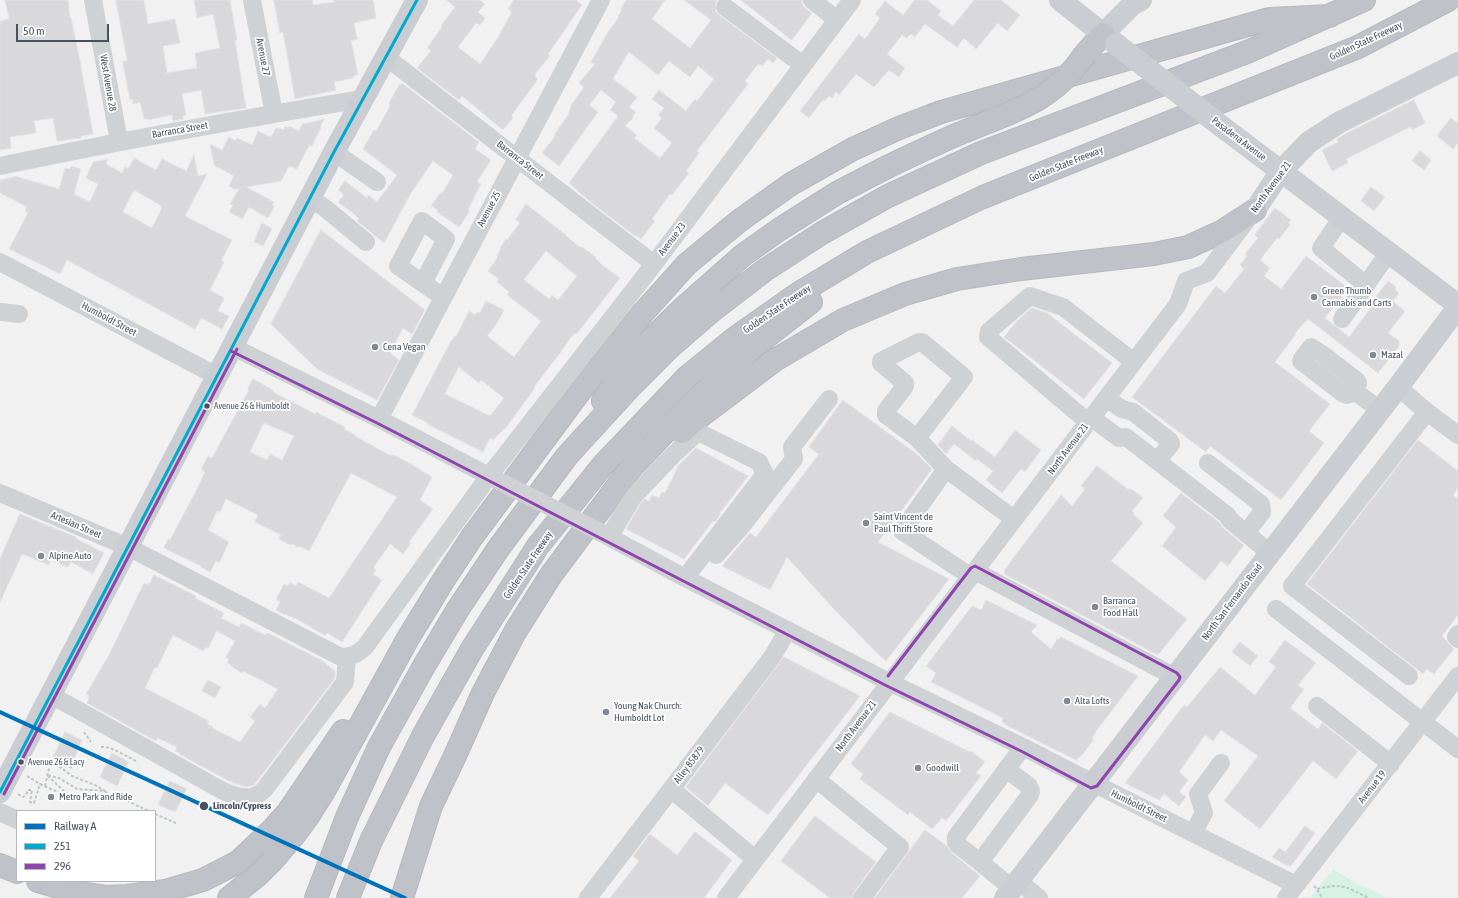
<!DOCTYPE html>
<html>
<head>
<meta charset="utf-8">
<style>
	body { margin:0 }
	#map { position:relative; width:1458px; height:898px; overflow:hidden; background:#f2f1f1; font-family:"Asap Condensed",sans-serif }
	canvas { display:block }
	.legend { position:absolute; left:16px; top:810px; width:140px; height:72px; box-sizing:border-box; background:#fff; border:1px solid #b5b9bf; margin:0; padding:5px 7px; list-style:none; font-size:12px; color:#475160 }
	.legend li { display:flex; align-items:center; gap:8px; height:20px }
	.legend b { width:20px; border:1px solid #b5b9bf }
	.scale { position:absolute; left:16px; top:24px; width:93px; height:18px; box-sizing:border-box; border:2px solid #475160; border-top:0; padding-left:5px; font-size:12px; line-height:14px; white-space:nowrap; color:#475160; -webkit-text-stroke:3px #fff; paint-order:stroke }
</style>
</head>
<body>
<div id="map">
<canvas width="1458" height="898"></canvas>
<ul class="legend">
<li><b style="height:5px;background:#0072bc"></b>Railway A</li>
<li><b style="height:5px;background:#00a9ce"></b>251</li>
<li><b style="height:5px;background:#8e44ad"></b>296</li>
</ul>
<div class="scale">50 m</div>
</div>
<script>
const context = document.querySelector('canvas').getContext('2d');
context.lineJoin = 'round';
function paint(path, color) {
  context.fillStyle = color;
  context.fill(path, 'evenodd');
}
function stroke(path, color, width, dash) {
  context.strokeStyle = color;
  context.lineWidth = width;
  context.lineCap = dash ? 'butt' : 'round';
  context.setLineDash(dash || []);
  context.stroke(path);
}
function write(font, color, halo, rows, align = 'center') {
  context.font = font + ' "Asap Condensed",sans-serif';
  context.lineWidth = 3.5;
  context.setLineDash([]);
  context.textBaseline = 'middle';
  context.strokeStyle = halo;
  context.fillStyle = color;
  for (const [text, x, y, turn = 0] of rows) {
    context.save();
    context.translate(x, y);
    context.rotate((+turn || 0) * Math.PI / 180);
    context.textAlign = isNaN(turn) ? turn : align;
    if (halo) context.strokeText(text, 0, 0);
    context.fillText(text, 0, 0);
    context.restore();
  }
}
paint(new Path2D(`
	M1333,869l23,14 32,15h-78z`), '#d5f2e4');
const building = new Path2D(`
	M5,0h63l2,18h1l9,43 13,73 -12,2v2l-24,3 -4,-23 -19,3 2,12 -26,4 1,11 -11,2v-129l9,-2z
	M116,0h28l4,24 27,-5 5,24 -17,3 4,27 30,-5 -2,-15 25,-5 -7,-34 -16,4 -3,-18h36l7,40 -2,1 11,67 -41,6 -4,-24 -19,4 4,21 -3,1v3l-10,2 -1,-6 -24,5 -1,-1h-3l-4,-17 -7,2 -1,-5 -2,1 -7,-36v-3h4z
	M274,0h38l1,5 21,-3 -1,-2h40l3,18 -22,5 3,16 -6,2 7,33 -5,2v2l-19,4 2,8 -41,9 -12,-67 -3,1z
	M446,0h33l6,4 -7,8 7,6 -5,7 -4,-2 -18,24 22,17 17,-25 15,-27 -4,-3 6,-9h62l6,5 -34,49 2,2 -15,18 1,1 -1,1 3,3 -27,37 2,2 -10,12 -41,-34 -3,4 -42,-32 14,-17 -4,-3 15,-21 -1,-1 14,-19z
	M627,0h38l-13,19 38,29 21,-28 -27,-20h33l-2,6 1,6 3,3 58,43 -4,5 -5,-4 -6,7 -4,-2 -13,17 3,3 -51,67 2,2 -13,18 3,2 -17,22 -2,-1 -18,25 3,2 -14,18 -5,-4 -1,1 -47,-36 -19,-17 49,-67 -8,-6 6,-8 -15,-12 -12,15 9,7 -39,54 -17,-13 14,-18h-2l15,-21 -1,-1 3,-5 -1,-1 14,-20 -5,-4 16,-19 -4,-2 17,-30 11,-15 -1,-1 4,-6 -1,-2zM629,52l29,23 11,-14 21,16 8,-11 16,13 -17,22 -2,-2 -9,12 -27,-21 -7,9 12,9 -6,7 4,3 -8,10 18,15 -12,15 -26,-20 3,-3 -12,-9 8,-8 -1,-1 4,-5 -7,-5 8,-10 -24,-18z
	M741,0h61v4l3,4 7,5 -20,27z
	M915,0h12l14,11 -3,4 15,11 21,-26h27l19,15 -13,16 -9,-8 -22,26 -12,-11 -7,9 -32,-23 -10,13 -4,-3 -5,4 -4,-3 -15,19 18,14 -6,9 -10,-7 -15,17 -18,-13 -17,21 -3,-3 -4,6 -3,-2 -4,5 -1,-1 -3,2 -12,16 -9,-7 59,-77 6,5 15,-21 -5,-4 10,-13 18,14z
	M403,84l76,58 -4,7 16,11 -14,22 4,2 -13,26 2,1 -11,16 -22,-15 1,-2 -7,-4 9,-13 2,1 11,-19 -20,-14 -22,32 -27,50 -27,-22 2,-2 -5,-5 -16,-12 6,-7 -6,-5 7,-9 22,17 1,-3 9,7 20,-27 -34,-26 11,-19 2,1 7,-12 7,-13 -1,-3 10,-18z
	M1414,100l11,23 -13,7 -2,-3 -64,32 2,4 -16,8 -10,-21 16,-8 -1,-3 8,-5z
	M1451,118l7,5v20l-5,6 -16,-13z
	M324,119l-4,8 1,1 -9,18 -2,-1 -3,4 -10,20 -8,-3 -8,15 -35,6 28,15 -2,3 2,2 -6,11 -19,-11 -7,12 -13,-7 4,-7 -3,-1 9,-15h-5l-5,-3 5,-10 -20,-11 -4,-21 12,6 7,-13 6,4 2,-3 15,7 6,-14 13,6 5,-9 8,2 1,-4 3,2 1,-2 10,5 4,-8 1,1z
	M1420,151l11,9 -7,10 -12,-9z
	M194,155l4,21 9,-2 -22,42 47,24 -11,21 3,1 -14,28 14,8 -6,13 11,5 -7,13 -21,-11 -6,11 -128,-69 -7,14 -51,-25 19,-36 -3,-2 2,-4 -27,-14v-13l14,-3 1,-1 44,13 6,-21 5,1 1,-3 10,3 -7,25 16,8 8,-18 -12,-6 7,-16 15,-3 -2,5 16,9 3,-6 3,2 6,-11 22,12 6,-11 24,12zM134,190l28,16 -1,2h1l-10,20 -29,-16z
	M1371,187l14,10 -11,14 -13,-10z
	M526,204l40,31v1l15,12 1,-1 14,10 -1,1 7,7 18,13 -37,48 -7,8 -1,-1 -4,4 -11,16 -26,34 1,1 -6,8 -24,33h-1l-11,11 -3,-2 -7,14 -56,-28 1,-1 -16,-8 40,-76 1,1 1,-4 2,1 13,-26 6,4 2,-3 3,1 6,-12 18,9 -8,15 -9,11 27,21 27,-36 -34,-26 2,-3 -12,-10 2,-3 -11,-8 10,-14 -1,-1 4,-7 -1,-1 6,-9 1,1 13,-17 -4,-3zM546,251l31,25 -19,24 -6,-5 -3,4 -25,-19zM459,367l20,16 2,-3 23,18 -14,18 -45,-22z
	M1275,208l16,12 -3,3 2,2 -11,14 -2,-1 -17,22 10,8 -6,8 17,13 25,-33 42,32 -23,30 24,19 24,-32 -2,-2 17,-22 7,5 1,5 3,2 -6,8 12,10 -17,22 11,8v5l-21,27 -70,-54 -13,14 1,1 -21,28 55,42 -21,27 15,12 -43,57 -71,-54 -4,6 -74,-55 84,-111 9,7 19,-24 -4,-4 7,-9 -2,-2 13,-16 -3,-3z
	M262,223l10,6 -9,17 -9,-4z
	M321,230l104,80 -13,24 -9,-6 -13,25 9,7 -22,40 -60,-31 -46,-45z
	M1032,308l15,5 65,50 -28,36 -80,-62 12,-15z
	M253,379l20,11v2l42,22 1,-2 29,15 -1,2 11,6v1l34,19h5l17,9 21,13 -12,23 13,9 -24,33 2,1 -8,11 -13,-10 -17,24 3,2 -3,4 9,6 -40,62 -15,-9 -1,2h-2l-29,-17v1l-10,-5v1l-9,-5 4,-8 -4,-3 8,-15 4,2 2,-3 6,3 2,-4 31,16 68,-101 -46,-24 -42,78 -10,-5 -1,1 -6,-3 -1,1 -12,-6 2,-4 -26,-13 3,-7 -32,-16 -6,13 -3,-1 -9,19 21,12 -10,21 -3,-2 -6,11 -9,-5v-1l-37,-18 4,-9 2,1 27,-51 8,-17 -4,-3 7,-13 4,2 37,-68 -1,-1zM264,423l30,13 -12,24 -12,-6 -3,6 -17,-8z
	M843,400l75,55 14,14 -54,73 71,37 -63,82 -7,-6 -47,-48 -45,-50 -17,33 -48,-24 28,-33 6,4 63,-83 -10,-7z
	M952,426l19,15 1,-1 23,17 20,-27 26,20 -16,22 -4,-3 -19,24 -16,-13 7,-9 -16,-12 -1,2 -22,-17 -8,10 -8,-9z
	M1418,440l40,31v17l-5,7 5,4v116l-16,21 12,13 -20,25 -7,-5 -4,5 -116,-90z
	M696,448l52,28 -28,37h1l-6,9 -2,-1 -29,38 -58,-30 15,-26 4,-4 4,2 3,-6 7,3 3,-6 3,1 13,-26h-1z
	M1097,466l32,24 1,-2 13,10 -11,13 2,1 -1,2 10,9 -32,38 76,58 -29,36 -154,-81 1,-5 56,-74 11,11 13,-17 -4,-3z
	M1181,493l38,29 4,6 21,17 -16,21 -7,-5 -16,20 -43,-35 14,-19 -13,-11z
	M20,514l56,23 -1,1 29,15 -11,21 -22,-12 -3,5 -17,-7 -2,5 -27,-11 -22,48v-43z
	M154,575l42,21 -1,2 29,15 -3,5 18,9 2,-4 24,12 3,-2 53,27 14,11v7l-81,107 -9,2 -16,-6 -50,-27 1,-1 -5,-2 2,-4 -19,-9 -2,3 -69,-38 2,-5 -1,-1 1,-2 -3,-1 23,-39 35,-72 4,2v-2h2zM217,631l18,10 -9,16 3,2 -2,4 4,2v1l11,7 1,-2 35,18 -13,19 -5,-4 -10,13 5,4 -15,21 -28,-14 1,-1 -6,-3 2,-3 -64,-33 10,-21 2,1 16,-33 30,16 3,-4 2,1z
	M986,600l51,25 -6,7 20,17 6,-10h2l2,-2 77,39 -44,58h1l-3,4 2,1 -11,15 -7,6 -68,-34 -6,-4 1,-4 -72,-36 5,-9 -10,-7 46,-60 9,4z
	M1285,640l31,23 -18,22 6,4 -14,19 28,21 4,-6 36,28 -22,28 -23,-18 -53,68 -36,-28 34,-45 -37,-26 -8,11 -8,-6 -26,37 9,8 -9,12 7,5 -7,9 -15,-12 -5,6 -34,-17 59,-78 3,2 33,-40 35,28 21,-28 -7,-5z
	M1240,642l18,14 -8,10 -18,-14z
	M784,657l76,39 -92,119 -43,-32 -17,23 -22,-19z
	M208,680l13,7 -6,11 -13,-7z
	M890,712l80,40 1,-1 14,11 -9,11 5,3 -35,45 -4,-3 -10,11 -22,-17 -2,3 -48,-36 3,-5 -12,-10z
	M65,732l17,8 -11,26 -18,-8z
	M112,753l17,9 -12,24 -17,-9z
	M170,781l17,8 -12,23 -17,-7z
	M815,816l61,46 -22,30 -2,6h-22l-49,-37z
	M1305,826l10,7 -24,33 -5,-1 -14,-8 7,-9 6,4z
	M925,830l22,16 5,7 28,23 -18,22h-87z
	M695,832l37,28 -28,38h-94l29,-37 -6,-5 17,-22 27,21z`);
paint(building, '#d9d9db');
stroke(building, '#e3e3e4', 1);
const highway = new Path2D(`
	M1085,54l18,-20
	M603,401l26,-40 53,-52 60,-53 38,-27 57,-36 50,-26
	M682,432l11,-10 82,-62 68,-40 62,-26 52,-15 64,-10 133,-15 34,-7 33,-15 34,-22
	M0,865l17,7
	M38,881l40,12 28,4 21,-1 38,-5 38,-11 35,-18 35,-33 15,-17 55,-81
	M229,898l29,-23 15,-15 23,-27 11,-15 17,-27 83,-151 36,-59 29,-44 106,-143 64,-80 45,-50 52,-43 52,-37 62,-35 46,-21 42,-16 328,-93 61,-3
	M316,898l31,-81 32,-70 45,-81 34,-57 40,-60 69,-93 65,-71 37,-37 44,-38 52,-40 57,-37 66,-37 93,-43 266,-101 117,-52
	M348,898l23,-57 52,-105 49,-87 66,-103 65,-81 84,-88 48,-39 64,-45 68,-41 116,-55 375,-150 90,-47
	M402,898l29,-92 23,-48 29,-65 32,-61 36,-57 80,-107 58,-61 62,-58 60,-47`);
stroke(highway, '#b6b9c1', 24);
stroke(new Path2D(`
	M84,732l7,10
	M101,747c11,-1 26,10 37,15
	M27,776l13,8
	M45,786l5,-22 4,-5
	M105,791l9,9
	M18,794l5,3 3,-2 2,-5h4l-2,12 4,1 6,-19 20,9 28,7 15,1 22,-1 24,11
	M68,795l-21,-20 12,3 18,11 28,2 -10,-6 -23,-9 -20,-15 7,3 15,4
	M155,814l23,10
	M1314,886l3,3 5,9
	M1317,889c28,-7 29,-1 52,9`), '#bbc8c6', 2, [3, 2]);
stroke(new Path2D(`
	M93,0l26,141
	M252,0l22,114
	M812,0l25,20
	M725,7l78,58
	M386,57l268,207
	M334,152l43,30
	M0,166c120,-25 241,-47 362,-67
	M310,198l15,10 41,34
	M1342,217l-21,31 45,37
	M0,262l217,114
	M423,283l23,-44 -24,-18 -24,45 45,31
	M0,312l19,2
	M1342,319l47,-67
	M233,347l146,72 110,57
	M1311,347l11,7 35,27 1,2 -8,11 -3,1 -3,-1 -43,-33 1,-2z
	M1398,387l29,25 31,23
	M1353,390l27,20
	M1106,398l16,11 11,3 37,29 1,3 -14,17
	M1092,418l27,20 7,-1 101,78 3,5 40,33
	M379,419l222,-419
	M1088,422l-100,-85 1,-6 41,-35 33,11 71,55
	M917,438l-31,-23v-4l19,-25v-3l-24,-20v-2l38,-19h3l42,35 -47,61 29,31 68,50
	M1208,463l53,41 1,8 -16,21
	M946,469l-44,62 68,45
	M0,493l128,54 213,110c11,0 16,-3 24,-10l124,-171 165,-212 198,-264
	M598,531l87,47 204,104 134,65 70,36 203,102
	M609,537l24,-40 40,-42 25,-23 61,30 6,12 -80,104
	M716,555l25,-28 53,-68 -2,-12 37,-48
	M975,571l200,106
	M1276,609l182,140
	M1458,634l-2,3 2,2
	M1409,676l-117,-90 135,-174
	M51,695l172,96c14,6 28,11 41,-1l81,-108 2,-25
	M1317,706l74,58
	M1006,769l23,17 2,5 -1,4 -47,63 -4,2 -3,-1 -18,-14 -2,-3v-5l67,-90
	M816,779l84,68 -38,51
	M671,789l84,70
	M0,812l17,8
	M1193,833l11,-20 -6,-19 23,-31
	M979,860l2,3 32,26
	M1018,881l21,17
	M588,898l184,-241 16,-27
	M726,898l452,-594 8,-23 21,-8 42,-56
	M1286,898l172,-222`), '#cfd2d5', 18);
stroke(new Path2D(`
	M1060,0l56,44
	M1103,34l29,-29 9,-5
	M1221,126l237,179
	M1255,210l26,-39 28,-29 31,-20 118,-59
	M0,792l334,-640 83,-152
	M1005,898l393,-511 60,-80`), '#cacdd2', 22);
stroke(highway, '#bfc3c9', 22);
const highwayBridge = new Path2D(`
	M887,167c23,-11 46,-22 69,-32 51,-22 96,-31 129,-81`);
stroke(highwayBridge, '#b6b9c1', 24, []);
stroke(new Path2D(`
	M489,476l109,55`), '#cfd2d5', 18);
stroke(new Path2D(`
	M1116,44l105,82`), '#cacdd2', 22);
stroke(highwayBridge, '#bfc3c9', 22);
stroke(new Path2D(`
	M0,792l334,-640 83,-152`), '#00a9ce', 3);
stroke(new Path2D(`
	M231,351l146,72 510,263 134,65 70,37 6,-2 82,-106 1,-3 -3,-4 -202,-107 -4,2 -83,108
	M4,794l233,-445`), '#8e44ad', 3);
stroke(new Path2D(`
	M0,712l405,186`), '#0072bc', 4);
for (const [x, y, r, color] of [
	[1314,297,4,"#838993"],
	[375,347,4,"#838993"],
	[1373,355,4,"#838993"],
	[207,406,3.5,"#475160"],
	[866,523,4,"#838993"],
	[41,556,4,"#838993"],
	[1095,607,4,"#838993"],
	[1067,701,4,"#838993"],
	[606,712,4,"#838993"],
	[21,762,3.5,"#475160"],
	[918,768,4,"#838993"],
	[51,797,4,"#838993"],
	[204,806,5,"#475160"]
]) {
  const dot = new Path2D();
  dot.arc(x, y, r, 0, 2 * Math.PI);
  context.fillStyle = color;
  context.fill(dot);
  stroke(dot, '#fff', 1.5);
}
write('9px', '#475160', '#fff', [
	["Avenue 26 & Humboldt",214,406],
	["Avenue 26 & Lacy",28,762]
], 'left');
write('10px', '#475160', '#fff', [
	["Golden State Freeway",1366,41,-25],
	["Avenue 27",263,57,79],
	["West Avenue 28",108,83,80],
	["Barranca Street",180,130,-10],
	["Pasadena Avenue",1239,139,37],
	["Barranca Street",520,160,38],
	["Golden State Freeway",1066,164,-22],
	["North Avenue 21",1271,187,-54],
	["Avenue 25",489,209,-62],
	["Avenue 23",672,239,-53],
	["Golden State Freeway",777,309,-34],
	["Humboldt Street",109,319,28],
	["North Avenue 21",1068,449,-53],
	["Artesian Street",76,525,23],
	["Golden State Freeway",528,565,-56],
	["North San Fernando Road",1232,602,-53],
	["North Avenue 21",856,726,-53],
	["Alley 85879",689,765,-53],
	["Avenue 19",1372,787,-52],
	["Humboldt Street",1139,806,26]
]);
write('10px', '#475160', '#fff', [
	["Green Thumb",1322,291],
	["Cannabis and Carts",1322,303],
	["Cena Vegan",383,347],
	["Mazal",1381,355],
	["Saint Vincent de",874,517],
	["Paul Thrift Store",874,529],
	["Alpine Auto",49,556],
	["Barranca",1103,601],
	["Food Hall",1103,613],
	["Alta Lofts",1075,701],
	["Young Nak Church:",614,706],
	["Humboldt Lot",614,718],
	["Goodwill",926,768],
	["Metro Park and Ride",59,797]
], 'left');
write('bold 10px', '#475160', '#fff', [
	["Lincoln/Cypress",213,806]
], 'left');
</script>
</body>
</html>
